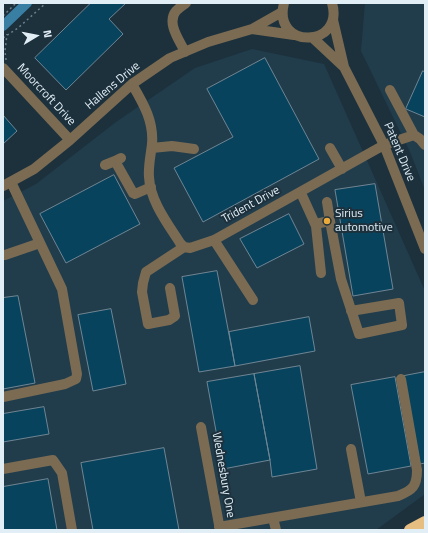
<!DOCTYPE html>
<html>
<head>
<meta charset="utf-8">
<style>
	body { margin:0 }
	#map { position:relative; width:428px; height:533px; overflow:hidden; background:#1d313d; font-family:"Titillium Web",sans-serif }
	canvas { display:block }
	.frame { position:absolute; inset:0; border:4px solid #e2eef6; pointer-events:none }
	.north { position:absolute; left:16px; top:16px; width:40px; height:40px; -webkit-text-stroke:3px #1d313d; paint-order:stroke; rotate:80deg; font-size:11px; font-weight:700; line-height:16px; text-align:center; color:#e2eef6 }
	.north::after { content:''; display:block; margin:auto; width:14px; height:18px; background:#e2eef6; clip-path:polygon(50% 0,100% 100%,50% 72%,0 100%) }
</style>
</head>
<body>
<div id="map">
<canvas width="428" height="533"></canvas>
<div class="frame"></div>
<div class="north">N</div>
</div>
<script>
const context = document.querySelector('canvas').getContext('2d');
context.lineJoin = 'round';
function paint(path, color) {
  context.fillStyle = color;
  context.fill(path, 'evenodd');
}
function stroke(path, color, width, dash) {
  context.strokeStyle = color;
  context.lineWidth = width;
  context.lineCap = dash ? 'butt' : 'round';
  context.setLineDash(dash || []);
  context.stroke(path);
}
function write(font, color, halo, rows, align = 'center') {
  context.font = font + ' "Titillium Web",sans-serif';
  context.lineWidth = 4;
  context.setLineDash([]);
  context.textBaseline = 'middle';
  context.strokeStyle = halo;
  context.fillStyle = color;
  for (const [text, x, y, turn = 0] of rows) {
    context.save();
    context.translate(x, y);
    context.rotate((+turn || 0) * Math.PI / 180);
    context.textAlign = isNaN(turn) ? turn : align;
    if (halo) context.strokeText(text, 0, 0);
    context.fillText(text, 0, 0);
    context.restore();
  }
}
paint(new Path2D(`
	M365,3h60v187l-15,-38 -49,-101z
	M252,49l72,15 101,227v203l-49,36h-373v-329l33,-17 80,-62 79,-54z`), '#213d4c');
stroke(new Path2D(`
	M3,26l24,-23`), '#397fa4', 10);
const building = new Path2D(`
	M91,3h35l-17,16 14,15 -57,56 -31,-32z
	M265,58l54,101 -116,63 -29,-54 59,-31 -26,-48z
	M423,71l2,1v45l-19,-8z
	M3,115l14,16 -14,13z
	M114,175l26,49 -74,39 -26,-49z
	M375,184l18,105 -40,7 -18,-106z
	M289,214l15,30 -47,24 -17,-29z
	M217,271l18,95 -36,6 -17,-95z
	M18,296l17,87 -32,6v-91z
	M111,309l15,75 -33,7 -15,-76z
	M309,317l6,34 -80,15 -6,-34z
	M300,366l17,103 -45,8 -2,-17 -16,-86z
	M425,372v91l-5,1 -16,-88z
	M254,374l16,86 -47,9 -16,-87z
	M395,377l16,89 -43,8 -17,-89z
	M44,407l5,27 -46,8v-28z
	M164,448l15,82h-86l-12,-67z
	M48,479l9,51h-54v-43z`);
paint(building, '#08435e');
stroke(building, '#6e8593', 1);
stroke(new Path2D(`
	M3,16l13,-13
	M3,38l15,-10 28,-25
	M6,60l-1,-9 2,-17`), '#6e7f89', 1.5, [2, 3]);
stroke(new Path2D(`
	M284,3c-12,47 61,45 48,0
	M282,12l-30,17 42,6
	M313,38l31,29 -11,-47
	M185,52c-5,-11 -19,-29 -9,-41 3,-3 7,-6 10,-8
	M344,67l40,78 41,104
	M3,68l67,72
	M132,84c11,19 22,37 20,60 -1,10 -4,22 -3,33 1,24 19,47 31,66l4,4 -38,25 -3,11 -1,9 6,32 21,-4 6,-4 -5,-28
	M390,90l24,45
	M152,148l20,-2 22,3
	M330,148l12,21
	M121,158l-6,3 18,32 2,1 16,-7
	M105,165l10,-4
	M3,186l31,-17 36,-29 62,-56 38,-26 38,-16 44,-13
	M301,193l15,33 5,47
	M327,202l3,19
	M315,224l15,-3 11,58 18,55 43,-9 -3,-22 -48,8
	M214,240l39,60
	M184,247l6,1 24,-8 170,-95 30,-10 6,4 5,6
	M5,255l35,-12
	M3,397l62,-13 11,-5 1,-5 -15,-85 -51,-107
	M201,427l19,103
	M351,449l10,53
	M3,469l50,-9 9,13 10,57
	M273,518l3,12
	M219,527l179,-31c15,-6 19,-10 19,-26l-16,-91`), '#7b6b53', 10);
stroke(new Path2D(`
	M410,530l15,-8`), '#e7be82', 12);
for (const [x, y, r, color] of [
	[327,221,4,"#eba93a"]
]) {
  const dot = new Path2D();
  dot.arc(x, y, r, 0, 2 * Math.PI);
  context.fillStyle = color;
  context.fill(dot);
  stroke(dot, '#1d313d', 1.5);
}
write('12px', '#e2eef6', '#1d313d', [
	["Hallens Drive",113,86,-40],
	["Moorcroft Drive",46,95,47],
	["Patent Drive",399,152,67],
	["Trident Drive",251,205,-29],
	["Wednesbury One",223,475,80]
]);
write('12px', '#e2eef6', '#1d313d', [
	["Sirius",335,214],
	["automotive",335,228]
], 'left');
</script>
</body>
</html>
